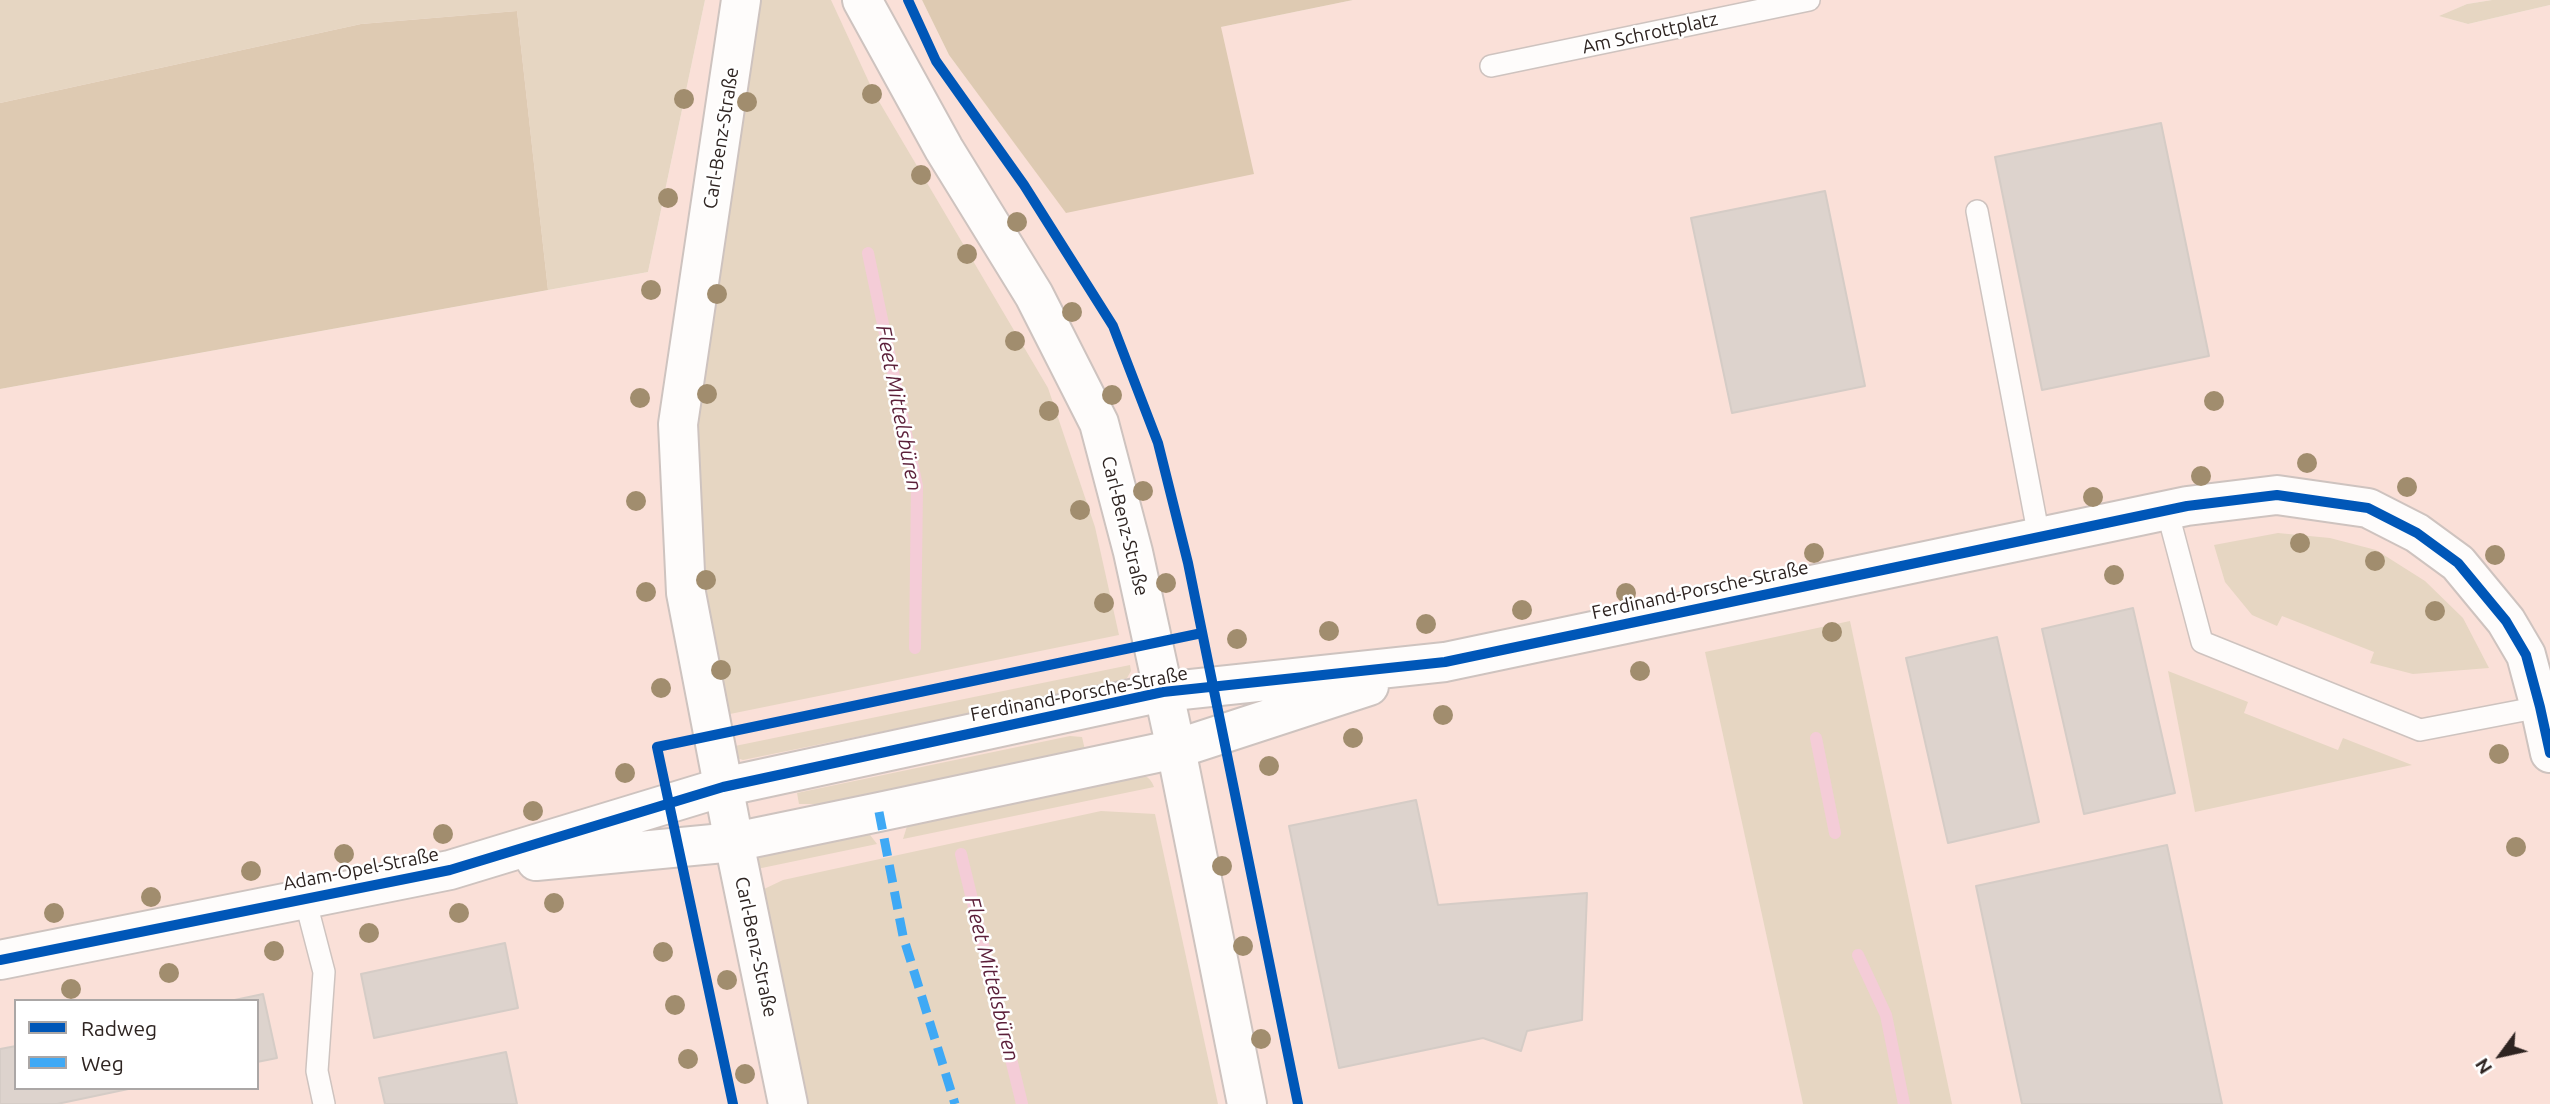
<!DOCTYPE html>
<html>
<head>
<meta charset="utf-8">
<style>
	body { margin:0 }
	#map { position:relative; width:2550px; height:1104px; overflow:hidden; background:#f8ece7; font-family:Ubuntu,sans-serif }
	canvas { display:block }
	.legend { position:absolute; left:14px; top:999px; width:245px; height:91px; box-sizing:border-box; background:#fff; border:2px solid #aba7a6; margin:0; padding:9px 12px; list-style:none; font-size:21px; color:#2e2421 }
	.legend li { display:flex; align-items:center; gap:14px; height:35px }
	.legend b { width:35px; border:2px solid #aba7a6 }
	.north { position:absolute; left:2466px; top:1020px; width:70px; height:70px; -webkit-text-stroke:5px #fff; paint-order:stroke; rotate:237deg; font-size:19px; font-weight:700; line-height:28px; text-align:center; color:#2e2421 }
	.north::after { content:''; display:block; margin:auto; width:24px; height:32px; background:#2e2421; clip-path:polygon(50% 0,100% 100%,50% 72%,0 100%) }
</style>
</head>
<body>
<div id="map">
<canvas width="2550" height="1104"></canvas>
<ul class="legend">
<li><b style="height:9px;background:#0057b8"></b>Radweg</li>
<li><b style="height:9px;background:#3fa9f5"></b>Weg</li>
</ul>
<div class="north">N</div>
</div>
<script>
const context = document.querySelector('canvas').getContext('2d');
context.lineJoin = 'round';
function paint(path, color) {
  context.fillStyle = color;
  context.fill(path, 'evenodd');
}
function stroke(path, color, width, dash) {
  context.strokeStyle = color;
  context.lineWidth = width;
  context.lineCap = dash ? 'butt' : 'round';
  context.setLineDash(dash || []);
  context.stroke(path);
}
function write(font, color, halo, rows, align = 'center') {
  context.font = font + ' Ubuntu,sans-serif';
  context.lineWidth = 5;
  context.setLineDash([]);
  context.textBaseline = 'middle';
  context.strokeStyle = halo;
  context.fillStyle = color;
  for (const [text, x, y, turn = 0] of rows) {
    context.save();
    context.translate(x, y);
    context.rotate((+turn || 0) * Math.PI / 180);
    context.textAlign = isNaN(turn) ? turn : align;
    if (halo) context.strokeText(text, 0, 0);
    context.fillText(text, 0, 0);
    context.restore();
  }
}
paint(new Path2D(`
	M705,0h217l27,55 118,158 154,-186 132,-27h1139l-25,4 -27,12 28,8 82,-19v1099h-2550v-715l648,-117zM16,1001h241v87h-241z`), '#fae0d8');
paint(new Path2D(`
	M0,0h705l-57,272 -100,18 -31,-279 -156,13 -361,79z
	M758,0h73l43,93 174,295 47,139 24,108 -394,80 -30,-162 -5,-115z
	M2492,0h58v5l-82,19 -29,-8 28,-12z
	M2278,533l52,5 46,12 49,31 38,37 26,50 -76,6 -43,-11 4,-11 -92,-36 -5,10 -25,-11 -27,-33 -11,-37z
	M1850,621l102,483h-149l-98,-452z
	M1130,665l1,6 -4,7 -7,5 -377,77 -6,-2 -7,-11z
	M2168,671l80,31 -4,11 94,37 5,-12 69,27 -217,47z
	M1070,736l12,1 3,13 -262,54h-24l-2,-11z
	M1136,775c10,0 14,2 18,12l-251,52 5,-16z
	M1101,811l54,3 63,290h-411l-45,-214 21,-10z
	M867,831l10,13 -120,25 2,-11 6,-6z`), '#e6d6c2');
paint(new Path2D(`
	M922,0h431l-132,27 33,147 -188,39 -117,-158z
	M517,11l31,279 -548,99v-286l361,-79z`), '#decab2');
stroke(new Path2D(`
	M868,253l49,233 -2,162
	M1816,738l19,95
	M961,854l61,250
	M1858,955l28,60 18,89`), '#f4ccd7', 12);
const building = new Path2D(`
	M2161,123l48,233 -167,34 -47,-233z
	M1825,191l40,195 -133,27 -41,-195z
	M2133,608l42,185 -91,21 -42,-185z
	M1997,637l42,185 -91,21 -42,-185z
	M1416,800l22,105 149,-12 -5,127 -55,11 -6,20 -38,-13 -144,30 -50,-242z
	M2167,845l55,259h-200l-46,-218z
	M505,943l13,65 -144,30 -13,-64z
	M263,994l14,64 -20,4v-61h-27z
	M16,1046v42h117l-76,16h-57v-55z
	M506,1052l11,52h-132l-6,-26z`);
paint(building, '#ddd3cd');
stroke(building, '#d5ccc6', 2);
const service = new Path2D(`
	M1491,66l318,-66
	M1977,211l62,326
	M2167,510l35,132 218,88 120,-23
	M305,899l19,73 -7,99 7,33`);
const minor = new Path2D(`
	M536,861l198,-19 145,-30 297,-63 193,-63
	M0,960l450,-90 273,-83 440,-95 282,-30 742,-156 90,-11 91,13 49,25 41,30 48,58 20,34 14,52 10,46`);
const tertiary = new Path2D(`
	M741,0l-63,424 8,169 48,249 54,262
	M862,0l82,149 90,146 65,128 34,129 43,197 71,355`);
stroke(service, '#cec3bf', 24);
stroke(minor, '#cec3bf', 42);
stroke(tertiary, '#cec3bf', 42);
stroke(service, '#fefcfb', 21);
stroke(minor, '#fefcfb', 38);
stroke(tertiary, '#fefcfb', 38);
stroke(new Path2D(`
	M879,812l24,124 52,168`), '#3fa9f5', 9, [18, 9]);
stroke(new Path2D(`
	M908,0l28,61 88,124 89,141 45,117 30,120 110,541
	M0,960l450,-90 273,-83 440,-95 282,-30 742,-156 90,-11 91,13 49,25 41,30 48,58 20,34 14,52 10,46
	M733,1104l-76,-357 545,-114`), '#0057b8', 10);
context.fillStyle = '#a18d6e';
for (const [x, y] of [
	[872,94],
	[684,99],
	[747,102],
	[921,175],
	[668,198],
	[1017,222],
	[967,254],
	[651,290],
	[717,294],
	[1072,312],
	[1015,341],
	[707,394],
	[1112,395],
	[640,398],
	[2214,401],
	[1049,411],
	[2307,463],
	[2201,476],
	[2407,487],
	[1143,491],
	[2093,497],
	[636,501],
	[1080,510],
	[2300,543],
	[1814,553],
	[2495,555],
	[2375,561],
	[2114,575],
	[706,580],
	[1166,583],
	[646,592],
	[1626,593],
	[1104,603],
	[1522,610],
	[2435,611],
	[1426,624],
	[1329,631],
	[1832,632],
	[1237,639],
	[721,670],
	[1640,671],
	[661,688],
	[1443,715],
	[1353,738],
	[2499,754],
	[1269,766],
	[625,773],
	[533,811],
	[443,834],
	[2516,847],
	[344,854],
	[1222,866],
	[251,871],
	[151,897],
	[554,903],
	[54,913],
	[459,913],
	[369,933],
	[1243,946],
	[274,951],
	[663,952],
	[169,973],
	[727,980],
	[71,989],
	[675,1005],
	[1261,1039],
	[688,1059],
	[745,1074]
]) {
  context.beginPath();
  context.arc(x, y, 10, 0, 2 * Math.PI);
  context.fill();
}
write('19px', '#2e2421', '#fff', [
	["Am Schrottplatz",1650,33,-12],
	["Carl-Benz-Straße",721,138,-81],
	["Carl-Benz-Straße",1125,526,76],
	["Ferdinand-Porsche-Straße",1700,590,-12],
	["Ferdinand-Porsche-Straße",1079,694,-11],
	["Adam-Opel-Straße",361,869,-11],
	["Carl-Benz-Straße",756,947,78]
]);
write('italic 21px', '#5b1f39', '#fff', [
	["Fleet Mittelsbüren",899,408,79],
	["Fleet Mittelsbüren",992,979,76]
]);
</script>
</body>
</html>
